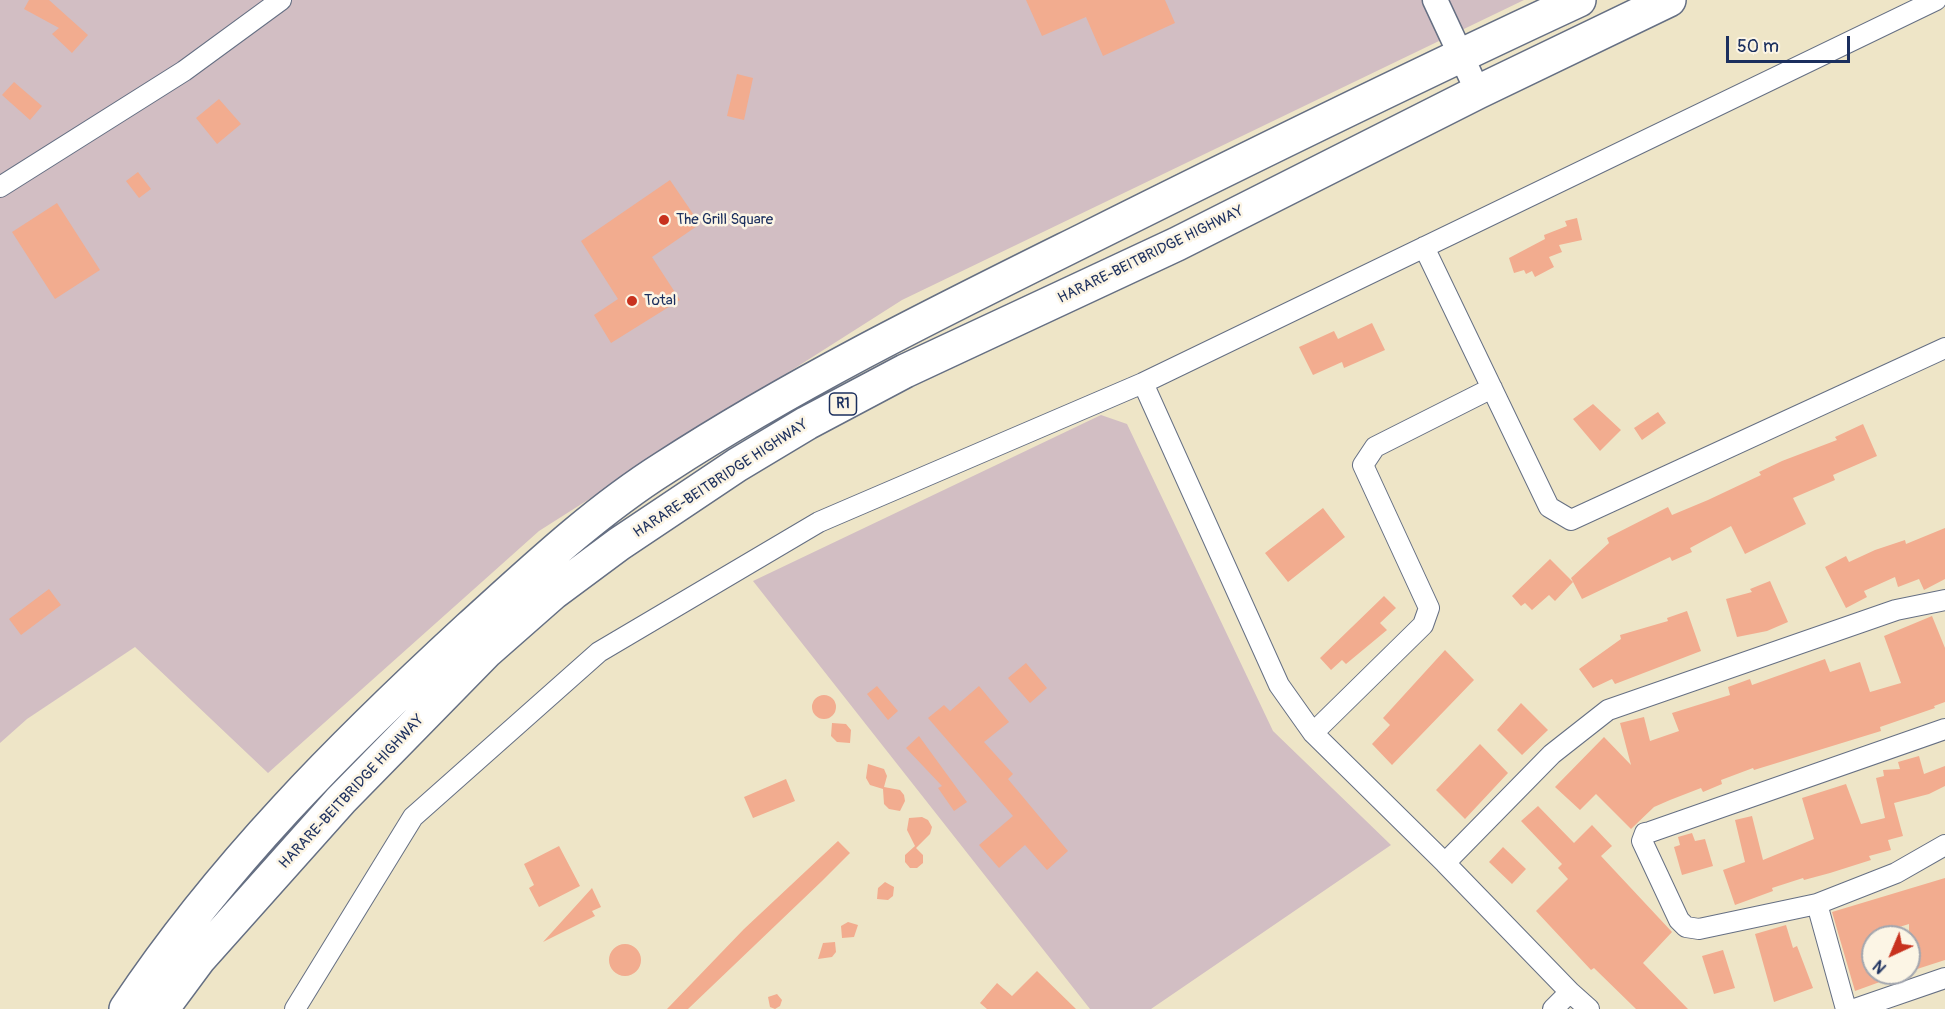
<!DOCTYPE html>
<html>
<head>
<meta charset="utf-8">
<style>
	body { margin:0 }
	#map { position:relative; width:1945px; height:1009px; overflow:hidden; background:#eee5c7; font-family:Pangolin,sans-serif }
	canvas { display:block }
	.north { position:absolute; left:1861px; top:925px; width:60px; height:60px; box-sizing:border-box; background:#fcf5e5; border:2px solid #a2a6af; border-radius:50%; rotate:224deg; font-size:16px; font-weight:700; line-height:24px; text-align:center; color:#1b2f5e }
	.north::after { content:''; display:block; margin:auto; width:21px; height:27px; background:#c8321e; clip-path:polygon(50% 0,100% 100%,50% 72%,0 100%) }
	.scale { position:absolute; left:1726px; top:36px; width:124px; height:27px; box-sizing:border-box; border:3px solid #1b2f5e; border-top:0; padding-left:8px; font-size:18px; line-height:21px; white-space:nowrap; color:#1b2f5e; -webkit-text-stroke:4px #fcf5e5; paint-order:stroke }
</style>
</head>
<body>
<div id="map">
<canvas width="1945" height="1009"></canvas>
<div class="north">N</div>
<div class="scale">50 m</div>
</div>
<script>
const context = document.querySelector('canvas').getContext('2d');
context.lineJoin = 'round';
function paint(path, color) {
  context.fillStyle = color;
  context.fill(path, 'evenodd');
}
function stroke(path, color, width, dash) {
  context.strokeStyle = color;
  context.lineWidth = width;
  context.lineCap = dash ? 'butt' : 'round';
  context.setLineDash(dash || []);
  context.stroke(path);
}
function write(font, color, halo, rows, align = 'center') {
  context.font = font + ' Pangolin,sans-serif';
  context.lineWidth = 5;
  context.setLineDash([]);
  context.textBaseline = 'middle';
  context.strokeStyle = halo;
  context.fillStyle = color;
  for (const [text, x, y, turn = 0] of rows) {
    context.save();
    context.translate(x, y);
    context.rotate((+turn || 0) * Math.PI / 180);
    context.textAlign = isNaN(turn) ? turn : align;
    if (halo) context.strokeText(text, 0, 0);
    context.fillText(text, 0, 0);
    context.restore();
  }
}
paint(new Path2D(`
	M0,0h1524l-622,300 -363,231 -271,242 -133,-126 -108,72 -27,24z
	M1101,415l26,9 146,307 118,114 -240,164h-61l-337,-428z`), '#d2bec3');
paint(new Path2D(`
	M29,0h20l39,35 -16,18 -20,-19 7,-6 -35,-19z
	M1026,0h139l10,23 -72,33 -17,-39 -44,19z
	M737,74l16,4 -9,42 -17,-4z
	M14,82l28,24 -12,14 -28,-25z
	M219,99l22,25 -24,20 -21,-26z
	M138,172l13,17 -12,9 -13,-17z
	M670,180l30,44 -48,33 28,43 -69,43 -17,-28 24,-16 -37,-58z
	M57,203l43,67 -45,29 -43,-67z
	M1577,218l5,22 -23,5 3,7 -13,5 5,10 -19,10 -3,-6 -6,3 -2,-4 -10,3 -5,-15 36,-19 -1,-4 23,-9 -2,-5z
	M1372,323l13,27 -41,18 -2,-6 -29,13 -14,-28 35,-16 4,8z
	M1593,404l28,26 -21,21 -27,-32z
	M1658,412l8,11 -24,17 -8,-12z
	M1863,424l14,32 -44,19 2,5 -42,18 13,26 -61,30 -14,-28 -41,22 2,4 -20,9 -2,-4 -88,42 -11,-21 38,-35 -2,-5 61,-31 4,8 36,-15 53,-25 -2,-3 23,-11 55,-21 -2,-3z
	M1323,508l22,29 -57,45 -23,-29z
	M1945,528v51l-21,11 -5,-11 -21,8 -3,-10 -31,14 3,6 -21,11 -21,-41 21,-11 3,6 26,-12 30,-10 1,4z
	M1550,559l23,23 -18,19 -6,-6 -17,15 -7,-7 -4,3 -9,-10z
	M1770,581l18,41 -21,9 -30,6 -11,-38 26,-7 -2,-3z
	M49,589l12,16 -40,30 -12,-16z
	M1384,596l12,12 -16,15 7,7 -41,34 -4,-4 -11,10 -11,-12z
	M1687,611l14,40 -86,33 -3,-5 -19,9 -14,-19 42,-30 -1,-4 48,-14 -1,-3z
	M1932,616l13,32v54l-11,4 1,2 -55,19 1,4 -127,39 -1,-2 -32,12 1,4 -19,8 -2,-4 -31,12 -16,7 -23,22 -35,-35 -16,16 -25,-23 49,-50 27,28 -11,-42 24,-6 6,24 29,-10 -7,-18 58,-18 -2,-8 22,-8 2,6 73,-26 5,13 30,-10 10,30 31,-9 -17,-47z
	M1445,650l29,30 -82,85 -20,-21 18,-19 -7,-7z
	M1026,663l21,25 -17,15 -22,-25z
	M877,686l21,25 -10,9 -21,-26z
	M979,686l30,36 -25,20 29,32 -5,5 60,72 -21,19 -22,-25 -26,23 -20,-23 34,-29 -85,-98 16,-13 6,6z
	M812 707a12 12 0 1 1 24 0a12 12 0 1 1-24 0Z
	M1521,703l27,27 -26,25 -25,-25z
	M832,723l14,1 5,6 -1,13 -13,-1 -6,-6z
	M919,736l48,66 -13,9 -16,-23 4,-2 -36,-38z
	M1480,744l28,29 -43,46 -29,-29z
	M1919,756l5,18 21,-8v20l-16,8 -35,9 9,33 -15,4 3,10 -22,6 2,4 -41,13 -26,7 -1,-2 -31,10 1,3 -38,14 -12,-35 22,-8 -10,-42 17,-4 11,44 51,-21 -12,-41 44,-14 15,40 24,-6 -9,-40 8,-2 -1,-6 17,-1 -2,-7z
	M868,764l16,5 3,7 -3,11 16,3 4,5 1,6 -5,10 -11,-2 -5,-5 -1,-15 -13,-4 -4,-7z
	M786,779l9,22 -42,17 -9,-21z
	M1538,806l36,37 18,-18 20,21 -11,10 71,76 -29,31 45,46h-52l-42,-41 -3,2 -55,-59 32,-32 -10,-11 4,-4 -41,-43z
	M922,817l6,3 4,7 -2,7 -14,14 7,7v8l-6,5h-7l-5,-6v-7l10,-9 -8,-16 2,-12z
	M1692,833l3,8 10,-2 8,27 -31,9 -8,-28 6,-2 -2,-8z
	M838,841l12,12 -28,28 -134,128h-21l77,-80z
	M559,846l21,40 -41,21 -10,-19 5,-3 -10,-21z
	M1503,847l23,22 -14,15 -23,-22z
	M1945,878v82l-31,10 -5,-16v-30l-36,11v38l26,2 -44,16 -23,-79z
	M885,882l9,5 -1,9 -5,4 -11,-1 1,-11z
	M592,888l9,19 -9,4 3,5 -52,26z
	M848,922l10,3 -4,12 -12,1 -1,-12z
	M1786,925l7,23 4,-2 16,42 -39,14 -19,-68z
	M835,942l1,10 -4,5 -14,2 5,-16z
	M609 960a16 16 0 1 1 32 0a16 16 0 1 1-32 0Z
	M1723,950l12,38 -21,6 -12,-38z
	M1037,971l39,38h-89l-7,-6 17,-20 15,13z
	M777,994l5,6 -2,6 -5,3 -5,-2 -2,-10z`), '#f2ac8f');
const minor = new Path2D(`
	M0,187l184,-116 97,-71
	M1424,247l125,260 22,13 374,-172
	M1945,729l-295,103 -5,1 -3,8 37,79 7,7 13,2 118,-25 79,-31 49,-28
	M1313,733l110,-108 6,-17 -66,-143 12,-18 117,-59
	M1445,863l107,-109 56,-44 288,-100 49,-10
	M1817,904l29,105
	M295,1009l118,-192 186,-165 220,-130 324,-139
	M1553,1009l17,-17
	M1589,1009l-19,-17 -125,-129 -132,-130 -34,-48 -136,-302 793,-383
	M1855,1009l90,-31`);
const tertiary = new Path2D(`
	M1435,0l43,92`);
const trunk = new Path2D(`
	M126,1009c95,-143 217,-265 343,-381 62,-56 124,-115 195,-160 134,-87 277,-157 420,-228 164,-82 329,-163 495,-240
	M162,1009l37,-50 142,-159 146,-149 66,-58 66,-49 118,-79 70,-42 98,-52 272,-127 301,-152 191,-92`);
stroke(minor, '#656f83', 22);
stroke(tertiary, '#656f83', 27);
stroke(trunk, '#656f83', 36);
stroke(minor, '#fff', 20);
stroke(tertiary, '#fff', 24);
stroke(trunk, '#fff', 33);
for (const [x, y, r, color] of [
	[664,220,6,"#c8321e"],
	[632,301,6,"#c8321e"]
]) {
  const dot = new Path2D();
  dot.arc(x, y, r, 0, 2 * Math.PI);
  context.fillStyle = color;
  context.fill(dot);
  stroke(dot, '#fcf5e5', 2);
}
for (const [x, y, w] of [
	[843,404,27]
]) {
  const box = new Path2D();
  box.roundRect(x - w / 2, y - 11, w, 22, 4.5);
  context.fillStyle = '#fcf5e5';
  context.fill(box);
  stroke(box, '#1b2f5e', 1.5);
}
write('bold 14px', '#1b2f5e', null, [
	["R1",843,404]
]);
write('15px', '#1b2f5e', '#fcf5e5', [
	["The Grill Square",676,220],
	["Total",644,301]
], 'left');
write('15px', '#1b2f5e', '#fcf5e5', [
	["HARARE-BEITBRIDGE HIGHWAY",1151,255,-26],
	["HARARE-BEITBRIDGE HIGHWAY",721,479,-33],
	["HARARE-BEITBRIDGE HIGHWAY",352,792,-47]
]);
</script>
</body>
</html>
